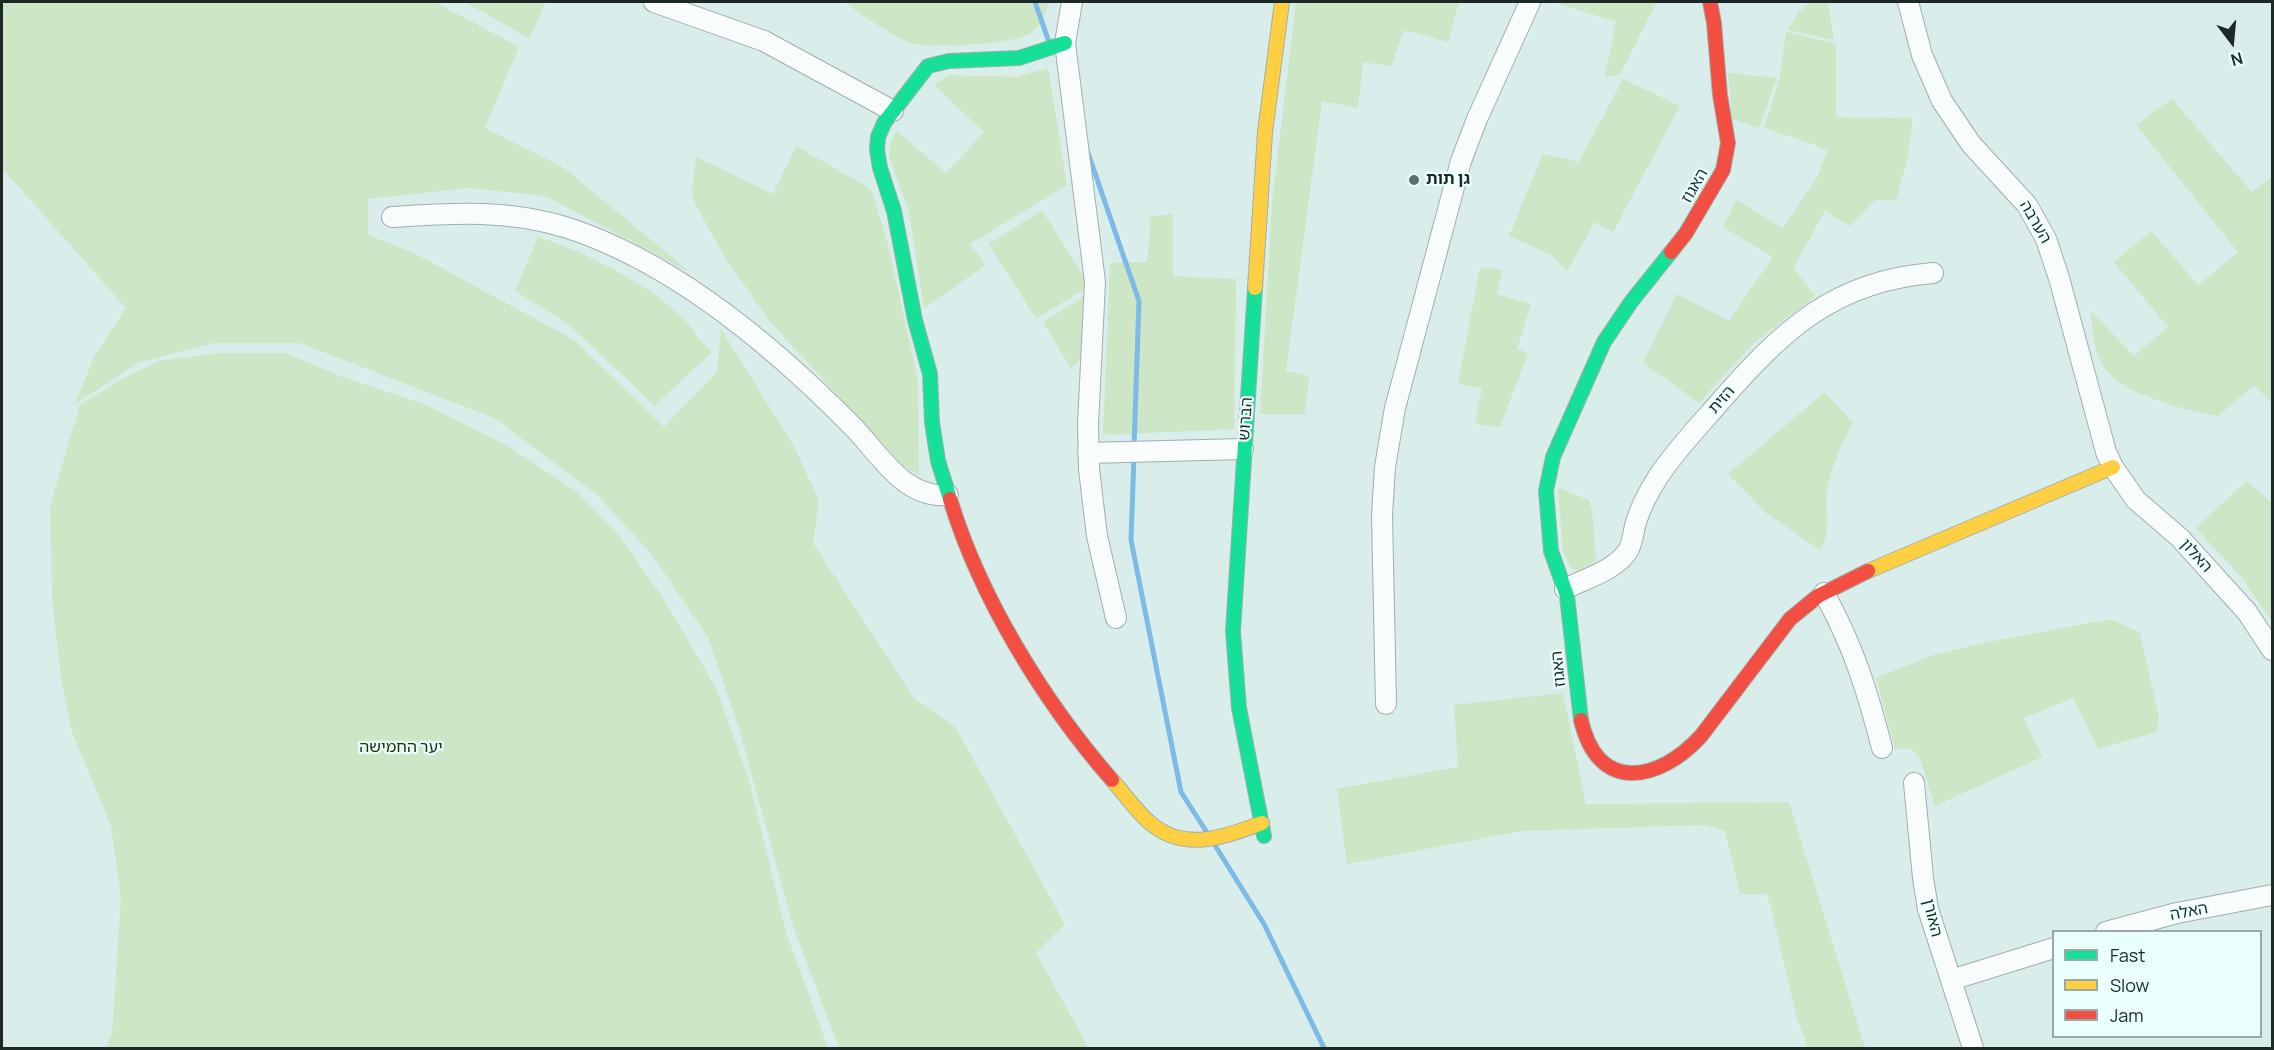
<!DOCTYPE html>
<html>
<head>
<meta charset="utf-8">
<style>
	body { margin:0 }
	#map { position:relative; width:2274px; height:1050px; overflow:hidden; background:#d9edea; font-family:Manrope,sans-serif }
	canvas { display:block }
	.frame { position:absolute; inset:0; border:3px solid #1c2927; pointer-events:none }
	.legend { position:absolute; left:2052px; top:930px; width:210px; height:108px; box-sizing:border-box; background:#eafffc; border:2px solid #98a9a7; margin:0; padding:8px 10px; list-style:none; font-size:18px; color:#1c2927 }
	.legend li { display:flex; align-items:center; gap:12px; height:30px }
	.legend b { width:30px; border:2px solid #98a9a7 }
	.north { position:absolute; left:2202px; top:12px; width:60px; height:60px; -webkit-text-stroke:4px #eafffc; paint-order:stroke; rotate:164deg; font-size:16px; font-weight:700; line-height:24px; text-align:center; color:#1c2927 }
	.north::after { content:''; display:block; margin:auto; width:21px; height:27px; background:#1c2927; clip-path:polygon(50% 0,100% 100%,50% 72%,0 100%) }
</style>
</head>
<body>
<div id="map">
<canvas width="2274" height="1050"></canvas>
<div class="frame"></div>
<ul class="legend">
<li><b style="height:8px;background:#16e098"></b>Fast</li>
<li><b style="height:8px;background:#ffcf43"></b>Slow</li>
<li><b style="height:8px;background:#f24e42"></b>Jam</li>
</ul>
<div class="north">N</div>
</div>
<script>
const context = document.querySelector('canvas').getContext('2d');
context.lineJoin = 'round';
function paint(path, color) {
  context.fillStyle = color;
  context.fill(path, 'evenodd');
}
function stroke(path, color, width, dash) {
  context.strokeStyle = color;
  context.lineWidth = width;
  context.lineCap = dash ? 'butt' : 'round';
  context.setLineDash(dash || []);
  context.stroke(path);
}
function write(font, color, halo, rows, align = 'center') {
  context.font = font + ' Manrope,"Noto Sans Hebrew",sans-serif';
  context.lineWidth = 4.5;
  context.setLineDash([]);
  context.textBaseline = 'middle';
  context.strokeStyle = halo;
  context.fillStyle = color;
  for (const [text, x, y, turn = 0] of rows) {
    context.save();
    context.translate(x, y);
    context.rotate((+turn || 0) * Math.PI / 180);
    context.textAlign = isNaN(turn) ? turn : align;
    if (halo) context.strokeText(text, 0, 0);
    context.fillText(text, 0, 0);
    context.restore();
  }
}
paint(new Path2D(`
	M2,2h433l84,45 -34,81 79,40 127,105 -145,-77 -78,-8 -100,11v36l48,19 158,86 90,87 53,-55 4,-43 74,119 24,53 -6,42 101,155 42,30 109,196 -29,29 53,95h-250l-46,-122 -54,-198 -30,-89 -58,-86 -55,-59 -102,-76 -194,-75h-87l-73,19 -65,42 19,-47 32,-49 -124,-140z
	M465,2h81l-17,36z
	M845,2h204c-4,11 -7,24 -18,31 -15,11 -108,17 -123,9 -16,-7 -50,-29 -63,-40z
	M1296,2h163l-11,40 -44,-12 -13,36 -28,-4 -5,46 -36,-7 -36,270 23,5 -4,38h-45l12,-212z
	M1554,2h103l-37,72 -15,3 11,-55z
	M1810,2h18l6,38 -46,-10 10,-17z
	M1786,32l50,12v73l77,1 -6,42 -11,40h-21l-25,26 -25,-15 -32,57 23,28 -60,45 -57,62 -56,-40 34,-69 52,27 44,-64 -50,-30 14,-27 46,28 35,-52 9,-25 -14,-7 -49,-16 16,-50z
	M1048,68l19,117 -97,59 16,21 -62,43 -15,-96 -20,-56 2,-14 6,-11 49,42 38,-41 -50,-47 15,-10 66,2z
	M1728,73l49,5 -18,50 -27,-9z
	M1623,79l57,27 -67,126 -18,-10 -28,49 -15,-16 -43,-19 34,-82 36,8z
	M2172,99l80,93 20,-15v226l-18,-18 -36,31c-34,-7 -102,-21 -118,-56 -7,-14 -7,-35 -10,-50l44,46 34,-29 -54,-65 37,-31 47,54 40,-33 -102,-127z
	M796,146l75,43 16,52 31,139 1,95 -15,-8 -133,-144 -47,-67 -29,-52 -3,-12 4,-35 77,37z
	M1042,210l47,76 -53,33 -47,-75z
	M1173,214v62l63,3 -2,150 -131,6 7,-172 37,-1 4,-45z
	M538,237c46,14 118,50 150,87 8,9 15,19 23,29l-57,53 -67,-65 -22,-19 -50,-31z
	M1480,267l23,3 -7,24 35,10 -14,45 11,4 -28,74 -25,-3 7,-36 -24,-4z
	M1091,292l-6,63 -14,13 -28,-46z
	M219,353h66l60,25 81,27 78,39 73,48 43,45 43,61 53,90 33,92 37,152 42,116h-723l7,-14 9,-135 -2,-16 -8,-57 -39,-94 -11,-53 -9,-81 -2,-92 30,-101 42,-26 37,-18z
	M1825,392l28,31c-11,20 -20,40 -25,62 -5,21 5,46 -8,65l-54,-37 -38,-39z
	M2246,481l26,22v118l-31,-44 -45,-49z
	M1558,488l31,12 3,11 4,50 -19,10 -6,-3 -8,-16z
	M2111,619l29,14 19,85 -2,14 -59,17 -25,-51 -49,20 18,39 -107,49 -14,-45 -9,-12h-17l-19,-71 57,-23 50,-12z
	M1563,693l23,111 203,-2 76,246h-57l-11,-29 -26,-112 -5,-13h-26l-15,-63 -20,-6 -184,6 -174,33 -10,-75 121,-22 -4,-62z`), '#cde6c5');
stroke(new Path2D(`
	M1035,2l14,40
	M1087,150l52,151 -5,146
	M1134,456l-3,84 50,252 25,39
	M1216,847l48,77 60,124`), '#7dbbe7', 5);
const street = new Path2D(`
	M654,2l110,39 129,70
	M1072,2l-7,41 30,239 -7,142 1,45 8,67 19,82
	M1908,2l14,53 20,46 29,43 56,61 19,34 13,39 47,174 7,15 23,33 44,38 67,74 25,38
	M392,217c60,-4 118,-8 176,11 107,35 210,122 288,202 26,28 50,69 92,65
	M1088,453l155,-4
	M1565,589c19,-10 49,-18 62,-37 6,-8 6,-20 9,-30 5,-16 13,-31 22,-45 17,-26 40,-50 61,-74 63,-72 114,-122 214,-130
	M1824,593c29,52 43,97 58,155
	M1386,704l-4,-189 3,-48 10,-59 66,-247 16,-42 53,-117
	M1914,783l9,95 5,31 45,139
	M2106,932l71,-19 95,-18
	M1951,980l103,-32`);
const fast = new Path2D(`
	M1255,288l-22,343 6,77 25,128
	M950,499l-12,-38 -6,-39 -2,-48 -15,-54 -21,-109 -14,-43 -3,-18 1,-13 6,-14 44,-57 21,-5 70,-3 46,-15
	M1581,720l-14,-124 -16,-45 -5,-60 7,-34 51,-115 27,-40 40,-50`);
const slow = new Path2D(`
	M1255,288l10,-156 17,-130
	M1868,571l245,-104
	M1112,780c12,13 23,30 37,42 35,31 75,15 113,1`);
const jam = new Path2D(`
	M1671,252l15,-19 37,-63 5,-27 -8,-48 -6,-72 -4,-21
	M950,499c30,99 94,203 162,281
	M1581,720c17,74 78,62 120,16l89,-117 28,-23 50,-25`);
stroke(street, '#9fafac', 22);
stroke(fast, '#9fafac', 16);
stroke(slow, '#9fafac', 16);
stroke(jam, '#9fafac', 16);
stroke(street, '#f9fcfc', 20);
stroke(fast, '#16e098', 14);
stroke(slow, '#ffcf43', 14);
stroke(jam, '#f24e42', 14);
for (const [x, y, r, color] of [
	[1414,180,6,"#5e6e6b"]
]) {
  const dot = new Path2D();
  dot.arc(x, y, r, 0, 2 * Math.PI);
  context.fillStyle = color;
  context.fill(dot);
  stroke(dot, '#eafffc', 2);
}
write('bold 16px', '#1c2927', '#eafffc', [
	["גן תות",1426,180]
], 'left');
write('16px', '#1c2927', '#eafffc', [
	["האגוז",1695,186,-60],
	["הערבה",2035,222,60],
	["הזית",1722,400,-49],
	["הברוש",1246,419,-86],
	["האלון",2196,556,48],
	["האגוז",1559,669,-96],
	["האלה",2189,912,-11],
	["האורן",1932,918,76]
]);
write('16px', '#21310d', '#eafffc', [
	["יער החמישה",401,748]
]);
</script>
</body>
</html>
